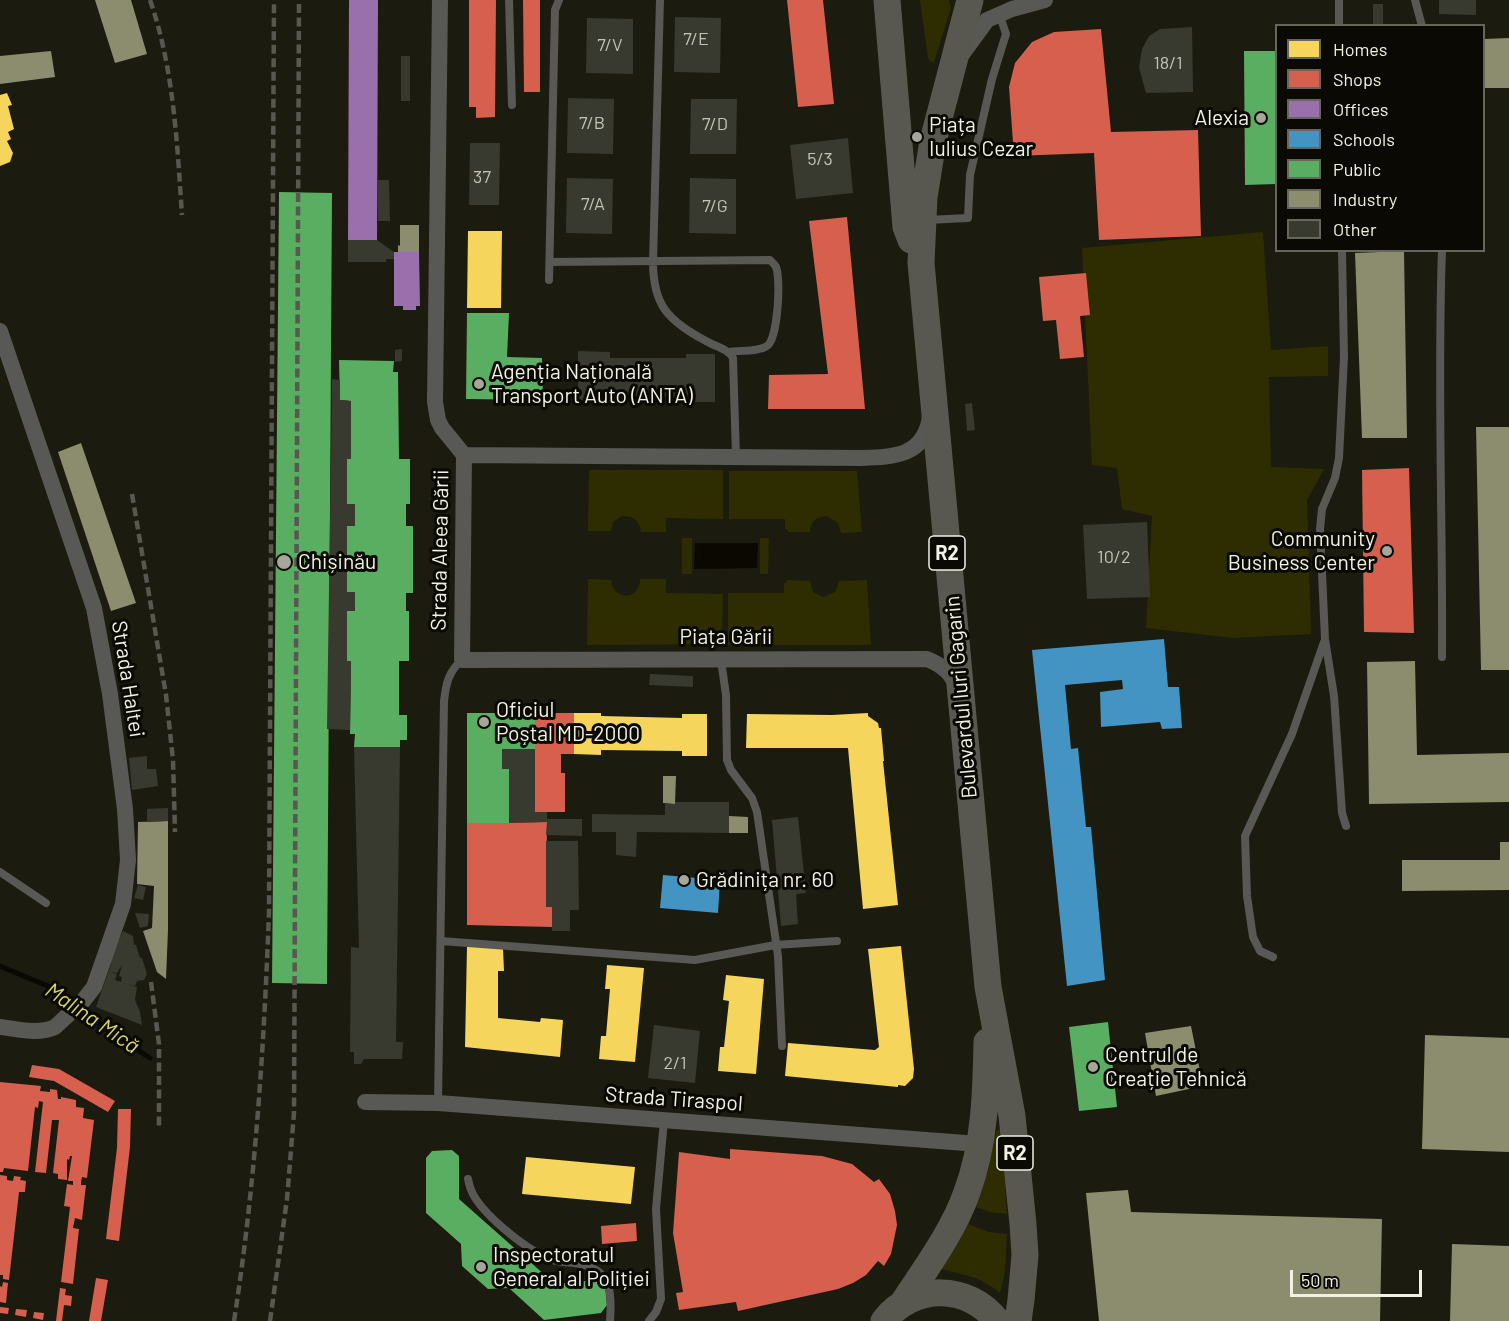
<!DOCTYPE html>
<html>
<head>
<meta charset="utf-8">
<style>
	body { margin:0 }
	#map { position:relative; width:1509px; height:1321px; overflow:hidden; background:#1b1b0f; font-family:Barlow,sans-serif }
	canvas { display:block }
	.legend { position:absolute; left:1275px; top:24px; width:210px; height:228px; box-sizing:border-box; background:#0a0903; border:2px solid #66665d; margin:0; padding:8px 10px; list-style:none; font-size:18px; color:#f1f2e3 }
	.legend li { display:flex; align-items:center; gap:12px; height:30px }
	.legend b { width:30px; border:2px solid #66665d }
	.scale { position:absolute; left:1290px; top:1270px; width:132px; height:27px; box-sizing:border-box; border:3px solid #f1f2e3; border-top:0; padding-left:8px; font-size:18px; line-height:21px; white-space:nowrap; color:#f1f2e3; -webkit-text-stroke:4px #0a0903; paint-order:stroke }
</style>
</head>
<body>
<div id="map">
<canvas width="1509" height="1321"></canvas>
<ul class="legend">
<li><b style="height:16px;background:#f6d55c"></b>Homes</li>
<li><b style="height:16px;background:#d6604d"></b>Shops</li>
<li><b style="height:16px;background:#9970ab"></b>Offices</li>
<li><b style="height:16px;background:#4393c3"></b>Schools</li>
<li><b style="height:16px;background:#5aae61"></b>Public</li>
<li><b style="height:16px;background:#8c8c6e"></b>Industry</li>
<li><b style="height:16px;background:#393a2f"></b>Other</li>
</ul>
<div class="scale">50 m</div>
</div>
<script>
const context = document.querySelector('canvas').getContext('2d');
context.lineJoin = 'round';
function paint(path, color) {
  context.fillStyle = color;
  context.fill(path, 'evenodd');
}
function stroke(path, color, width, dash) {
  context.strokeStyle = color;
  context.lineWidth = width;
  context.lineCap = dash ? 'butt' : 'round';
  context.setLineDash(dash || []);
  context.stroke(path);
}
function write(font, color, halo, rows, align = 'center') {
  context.font = font + ' Barlow,sans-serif';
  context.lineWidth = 6;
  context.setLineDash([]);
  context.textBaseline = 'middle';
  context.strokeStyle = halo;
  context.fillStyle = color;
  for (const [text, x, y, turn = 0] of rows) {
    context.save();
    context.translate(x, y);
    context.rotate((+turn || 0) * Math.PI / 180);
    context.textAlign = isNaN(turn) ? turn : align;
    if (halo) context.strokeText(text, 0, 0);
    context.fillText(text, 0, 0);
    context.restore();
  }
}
paint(new Path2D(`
	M920,0h29l2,8 -17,54h-3l-3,-4z
	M1263,232l8,118 57,-4v30l-59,1 2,90 53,2 -17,31 4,134 -78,4 -87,-10 6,-112 -30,-7 -5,-41 -25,-3 -10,-217z
	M589,470h134v49l-57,-1v14h-25c-1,-11 -8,-17 -19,-16l-9,6 -2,9h-23z
	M729,471h128l5,61 -21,1 -3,-10 -11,-7c-10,1 -17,5 -17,16h-22v-2l-3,-1v-10h-56z
	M682,538h10v36h-10z
	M760,538h9l-1,36h-8z
	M588,579l23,1c1,9 5,14 15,16 9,-1 14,-8 14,-17h26v14l57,1 -1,50 -135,1z
	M787,580l23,1 3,11 10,5 12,-5 4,-11 28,-1 4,65h-143v-52h56v-10h2z
	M998,1129l4,3 5,82 -18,-2 -13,-5 13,-39 4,-32z
	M968,1224l21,8 18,2 -2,38 -5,21c-20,-17 -36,-18 -59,-24l14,-20z`), '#2e2d02');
paint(new Path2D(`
	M695,543h63l-1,25 -63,1z`), '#0a0801');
paint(new Path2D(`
	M7,93l5,12 -4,1 6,23 -6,3 3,7 -4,2 6,12 -3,9 -10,4v-71z
	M468,231h34l-1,77h-34z
	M574,713h27v3l81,2v-4h25v42h-25v-5l-81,-1v5l-27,-1z
	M868,713v3l10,7 1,5h2l3,33h-1l15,144 -35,4 -15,-161h-102l1,-34 85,1z
	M467,946l36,2 1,23h-6v47l42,4 1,-4 22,2 -3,37 -95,-10z
	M901,946l13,123 -1,9 -8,8 -7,-1v2l-113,-11 3,-33 87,7 4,-3 -11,-98z
	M607,965l37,3 -9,94 -36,-3 2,-23h5l4,-47h-5z
	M726,975l38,4 -8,95 -38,-3 2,-24h4l5,-46 -6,-1z
	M526,1157l109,10 -4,37 -109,-10z`), '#f6d55c');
paint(new Path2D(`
	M469,0h27l-1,117 -19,1v-11h-7z
	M523,0h17v92h-16z
	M787,0h36l11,104 -36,3z
	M1101,29l10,103 87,-2 3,106 -102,4 -5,-87 -80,3 -5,-69 6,-24 17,-21 22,-10z
	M847,217l18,192h-97l1,-34 59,-1 -19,-153z
	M1086,273l4,42 -10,1 4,41 -24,2 -4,-39 -13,1 -4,-44z
	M1409,468l5,165 -50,-1 -2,-162z
	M535,713h39v41h-13v19h4v39h-30z
	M547,822l-1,85h6v20l-85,-2v-102z
	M32,1065l27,4 56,32 -7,11 -54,-31 -25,-4z
	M0,1082l41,4 -1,5 10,1v-3l7,1 1,9h3v-2l15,3v7l8,1 -1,10 11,2 -7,58 -5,-1 -1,5v3h5l-4,35 -7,-2 -2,10 6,1 -6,55 -12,-2 9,-75 -6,-1 3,-22 6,1v-4h-5l4,-25h-2l-1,4 -2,-1v21l-9,-1v-5l-5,-1 6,-53h-7l-6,53 -11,-1 8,-70 -4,-1 -1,7 -3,-1 -7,64 -24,-3 -1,4h-3z
	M118,1109h13l-1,38 -11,94 -13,-2 11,-91z
	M730,1149l92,7 30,8 22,18 5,-3 11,15 5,17 2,14 -6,29 -7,12 -6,-5 -12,14 -13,8 -15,6 -100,22 -2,-9 -57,8 -3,-17 7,-1 -10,-59 6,-81 51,7z
	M0,1175l7,1v4l6,1 1,-5 7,1 -1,3 6,1 -1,11h-6l-10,88 -6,-1v-4h-3z
	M636,1223l1,18 -35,3 -1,-18z
	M96,1278l12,2 -7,41h-12z
	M3,1282l5,1 -2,20 -6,-1v-16l2,1z
	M60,1288l6,1 -1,6 7,1 -1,10 -7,-1 -2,16h-6z
	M0,1307l9,1 -1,6 -8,-1z
	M16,1309l11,1 -1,7 -11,-2z
	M34,1312l10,1 -1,7 -10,-2z`), '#d6604d');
paint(new Path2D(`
	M349,0h29l-1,240h-29z
	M394,252h25l1,54h-4v4h-13v-4h-9z`), '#9970ab');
paint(new Path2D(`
	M1164,639l4,48h11l3,41 -20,1 -2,-7 -59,5 -1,-35 23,-3 -1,-9 -57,5 6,64 7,-1 8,79h5l14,153 -38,6 -35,-336z
	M663,875l57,5 -2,33 -58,-5z`), '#4393c3');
paint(new Path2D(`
	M1244,51h32v133l-31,1z
	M279,192l53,1 -5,791 -55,-1z
	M467,313h42l-2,44 35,1 1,42 -77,-1z
	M339,360l55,1 -1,11h5l1,87h11v45h-4v22h7v67h-7v18h3v50h-10v54h8v25h-7v7h-46l1,-13h-5l1,-73h-4v-50h8v-19h-8v-66h8v-22h-8v-45h4v-58l-11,-1z
	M467,713h68v36h-33v20h7v54h-42z
	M1108,1022l9,85 -38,4 -10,-84z
	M452,1150l7,6v43l96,85 40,-4 10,6 2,19 -6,8 -57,7 -35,-32 -21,1 -26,-23 -1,-22 -35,-31v-55l6,-7z`), '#5aae61');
paint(new Path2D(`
	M95,0h36l16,54 -32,9z
	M1509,38v50h-25v-49z
	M51,51l4,26 -55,7v-28z
	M400,225h19v27h-21v-7l2,1z
	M1404,251l3,187h-45l-7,-185z
	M1476,427h33v243h-28z
	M81,443l55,160 -25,8 -53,-159z
	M1415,661l2,94 92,-2v49l-140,2 -2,-142z
	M663,776h13l-1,28 -12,-1z
	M729,816l19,1v16h-19z
	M168,821v109l-2,49 -9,-7 -14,-41 9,-3 2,-42 -17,-2 1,-62z
	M1500,842h9v48l-107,1v-31h98z
	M1191,1026l12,60 -47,10 -11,-63z
	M1425,1035l84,3v114l-87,-3z
	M1128,1190l3,22 251,7 -2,102h-281l-13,-128z
	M1452,1244l57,2v75h-59z`), '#8c8c6e');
stroke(new Path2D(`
	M0,966l50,21 66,49 34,22`), '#0a0801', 5);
paint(new Path2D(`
	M1439,0h37v15l-37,-1z
	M1373,4h10v22h-10z
	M675,17l46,1 -1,55 -46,-1z
	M587,18l46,1v55l-47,-1z
	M1192,27l1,65 -47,1 -7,-25 3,-19 7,-13 11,-7z
	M401,56h9v45h-9z
	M568,98l46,1 -1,55 -46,-1z
	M691,99h46l-1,55h-46z
	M848,138l5,55 -57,6 -6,-54z
	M470,143h30l-1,62h-30z
	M567,178l46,1 -1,55 -46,-1z
	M690,178l46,1v55l-47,-1z
	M377,180h12l1,41h-12z
	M348,240h29l17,12v7h-8v3h-38z
	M402,349v12l-7,1v-12z
	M578,351l32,1v6h76v-4h29v48h-29v-5l-78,-1v4h-30z
	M332,379l8,1v20l11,1v58h-4v45h8v22h-8v66h8v19h-8v50h4l-1,69 -23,-1z
	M972,403l3,27 -8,1 -2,-27z
	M1147,522l3,75 -63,2 -4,-74z
	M650,674l43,2v11l-44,-2z
	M354,747h46l-4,295h7l-1,17h-38l-3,5h-7v-12h-4l1,-105 8,1z
	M502,749h33v63h12v7h35v17l-36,-1 1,-13 -38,1v-54h-7z
	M147,756v13h9l2,17 -26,4 -3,-32z
	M675,802h54v31l-92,-1 -1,25 -20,-2v-23h-24v-18l73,1v-11h10z
	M168,808v13l-21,1v-13z
	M798,817l8,76 -10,1 2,30 -17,2 -9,-106z
	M546,841h32l1,69h-9v21h-18v-24h-6z
	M138,885l8,2 -3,13 -9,-2z
	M135,913l14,1 -1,12 -8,2z
	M123,931l10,5 1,9h2l4,13h2l5,16 -3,6 -7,1 -2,5 -14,-4 1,-5 -3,-1 3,-11 -5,8 -6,-1 6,2 -2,6 22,7 -2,13 5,12 2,13 -46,-18 15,-43 -1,-4z
	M654,1025l46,6 -5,52 -47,-5z`), '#393a2f');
stroke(new Path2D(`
	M509,0l3,105
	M660,0l-7,262c0,43 15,59 53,79 10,6 21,7 27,17l3,99
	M1339,0v26
	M1415,0l7,26
	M927,220l41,-2 2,-43 22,-96 14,-45 -7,-21
	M1342,250l2,107 -5,101 -4,20 -13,31 -2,20 5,110 9,57 8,117 4,13
	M1442,250c-5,136 1,271 0,407
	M550,262l220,-2c2,2 5,5 6,7 5,12 2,72 -9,79 -9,6 -27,4 -38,6
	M549,280l6,-270 4,-10
	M721,660l5,35 1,65 4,10 21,28 5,14 21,144 4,90
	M0,872l46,31
	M441,941l254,19 80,-15 62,-4
	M1273,957l-13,-6 -7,-14 -6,-41 -2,-60 47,-102 32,-92
	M438,1103l6,-402c2,-17 4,-29 18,-41
	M468,1179c1,5 3,12 6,17 13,22 54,55 78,64 9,3 19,2 28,4 32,6 32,30 30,57
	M649,1321l7,-9 5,-13 -5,-90 8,-89`), '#585854', 8);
stroke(new Path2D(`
	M440,0l-5,402 3,18 4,8 22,27 -2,205 465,-1c14,6 25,13 30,29
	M963,53l24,-33 25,-11 33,-9
	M0,331l94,277 16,86 15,115 3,51 -5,44 -29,83 -11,14 -28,26c-17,8 -37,2 -55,0
	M464,455l396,3c33,-1 64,-1 70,-41
	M365,1102l73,1 541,41`), '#585854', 16);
stroke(new Path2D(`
	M887,0l19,227 5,13
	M970,0l-37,141 -9,56 -3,66 67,724 24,129 11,108 2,31 -4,45 -3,21
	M903,1303c23,-35 50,-71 64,-111 18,-48 19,-100 20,-150
	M884,1321c29,-38 85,-37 113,0`), '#585850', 27);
stroke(new Path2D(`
	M150,0c24,69 27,143 32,215
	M132,494l34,201 7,65 2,72
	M151,982l8,62v84
	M234,1321c21,-134 30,-273 35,-409l5,-912
	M270,1321l17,-122 7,-86 5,-1113`), '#585851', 4.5, [9, 4.5]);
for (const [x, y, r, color] of [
	[1261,118,6,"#a6a799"],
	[917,137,6,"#a6a799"],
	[479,384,6,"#a6a799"],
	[1387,551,6,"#a6a799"],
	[284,562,8,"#a6a799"],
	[484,722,6,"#a6a799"],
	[684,880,6,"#a6a799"],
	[1093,1067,6,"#a6a799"],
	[481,1267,6,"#a6a799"]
]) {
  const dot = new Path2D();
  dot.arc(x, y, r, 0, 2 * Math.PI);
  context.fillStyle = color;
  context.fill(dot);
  stroke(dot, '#0a0903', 2);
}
write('18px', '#c3c4b6', null, [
	["7/E",696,39],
	["7/V",610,45],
	["18/1",1168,63],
	["7/B",592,123],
	["7/D",715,124],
	["5/3",820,159],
	["37",482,177],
	["7/A",593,204],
	["7/G",715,206],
	["10/2",1114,557],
	["2/1",675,1063]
]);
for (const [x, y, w] of [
	[947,553,36],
	[1015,1153,36]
]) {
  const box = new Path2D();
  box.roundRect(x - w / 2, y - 17, w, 34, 4.5);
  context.fillStyle = '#0a0903';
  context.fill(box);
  stroke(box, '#f1f2e3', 1.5);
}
write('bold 20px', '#f1f2e3', null, [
	["R2",947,553],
	["R2",1015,1153]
]);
write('21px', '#f1f2e3', '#0a0903', [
	["Alexia",1249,118,"right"],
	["Piața",929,125],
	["Iulius Cezar",929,149],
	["Agenția Națională",491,372],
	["Transport Auto (ANTA)",491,396],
	["Community",1375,539,"right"],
	["Business Center",1375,563,"right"],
	["Chișinău",298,562],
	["Oficiul",496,710],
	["Poștal MD-2000",496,734],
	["Grădinița nr. 60",696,880],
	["Centrul de",1105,1055],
	["Creație Tehnică",1105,1079],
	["Inspectoratul",493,1255],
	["General al Poliției",493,1279]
], 'left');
write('21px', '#f1f2e3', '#0a0903', [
	["Strada Aleea Gării",440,550,-89],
	["Piața Gării",726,637],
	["Strada Haltei",128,679,81],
	["Bulevardul Iuri Gagarin",961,697,-95],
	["Strada Tiraspol",674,1099,4]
]);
write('italic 22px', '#d8d762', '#0a0903', [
	["Malina Mică",92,1018,34]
]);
</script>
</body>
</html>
